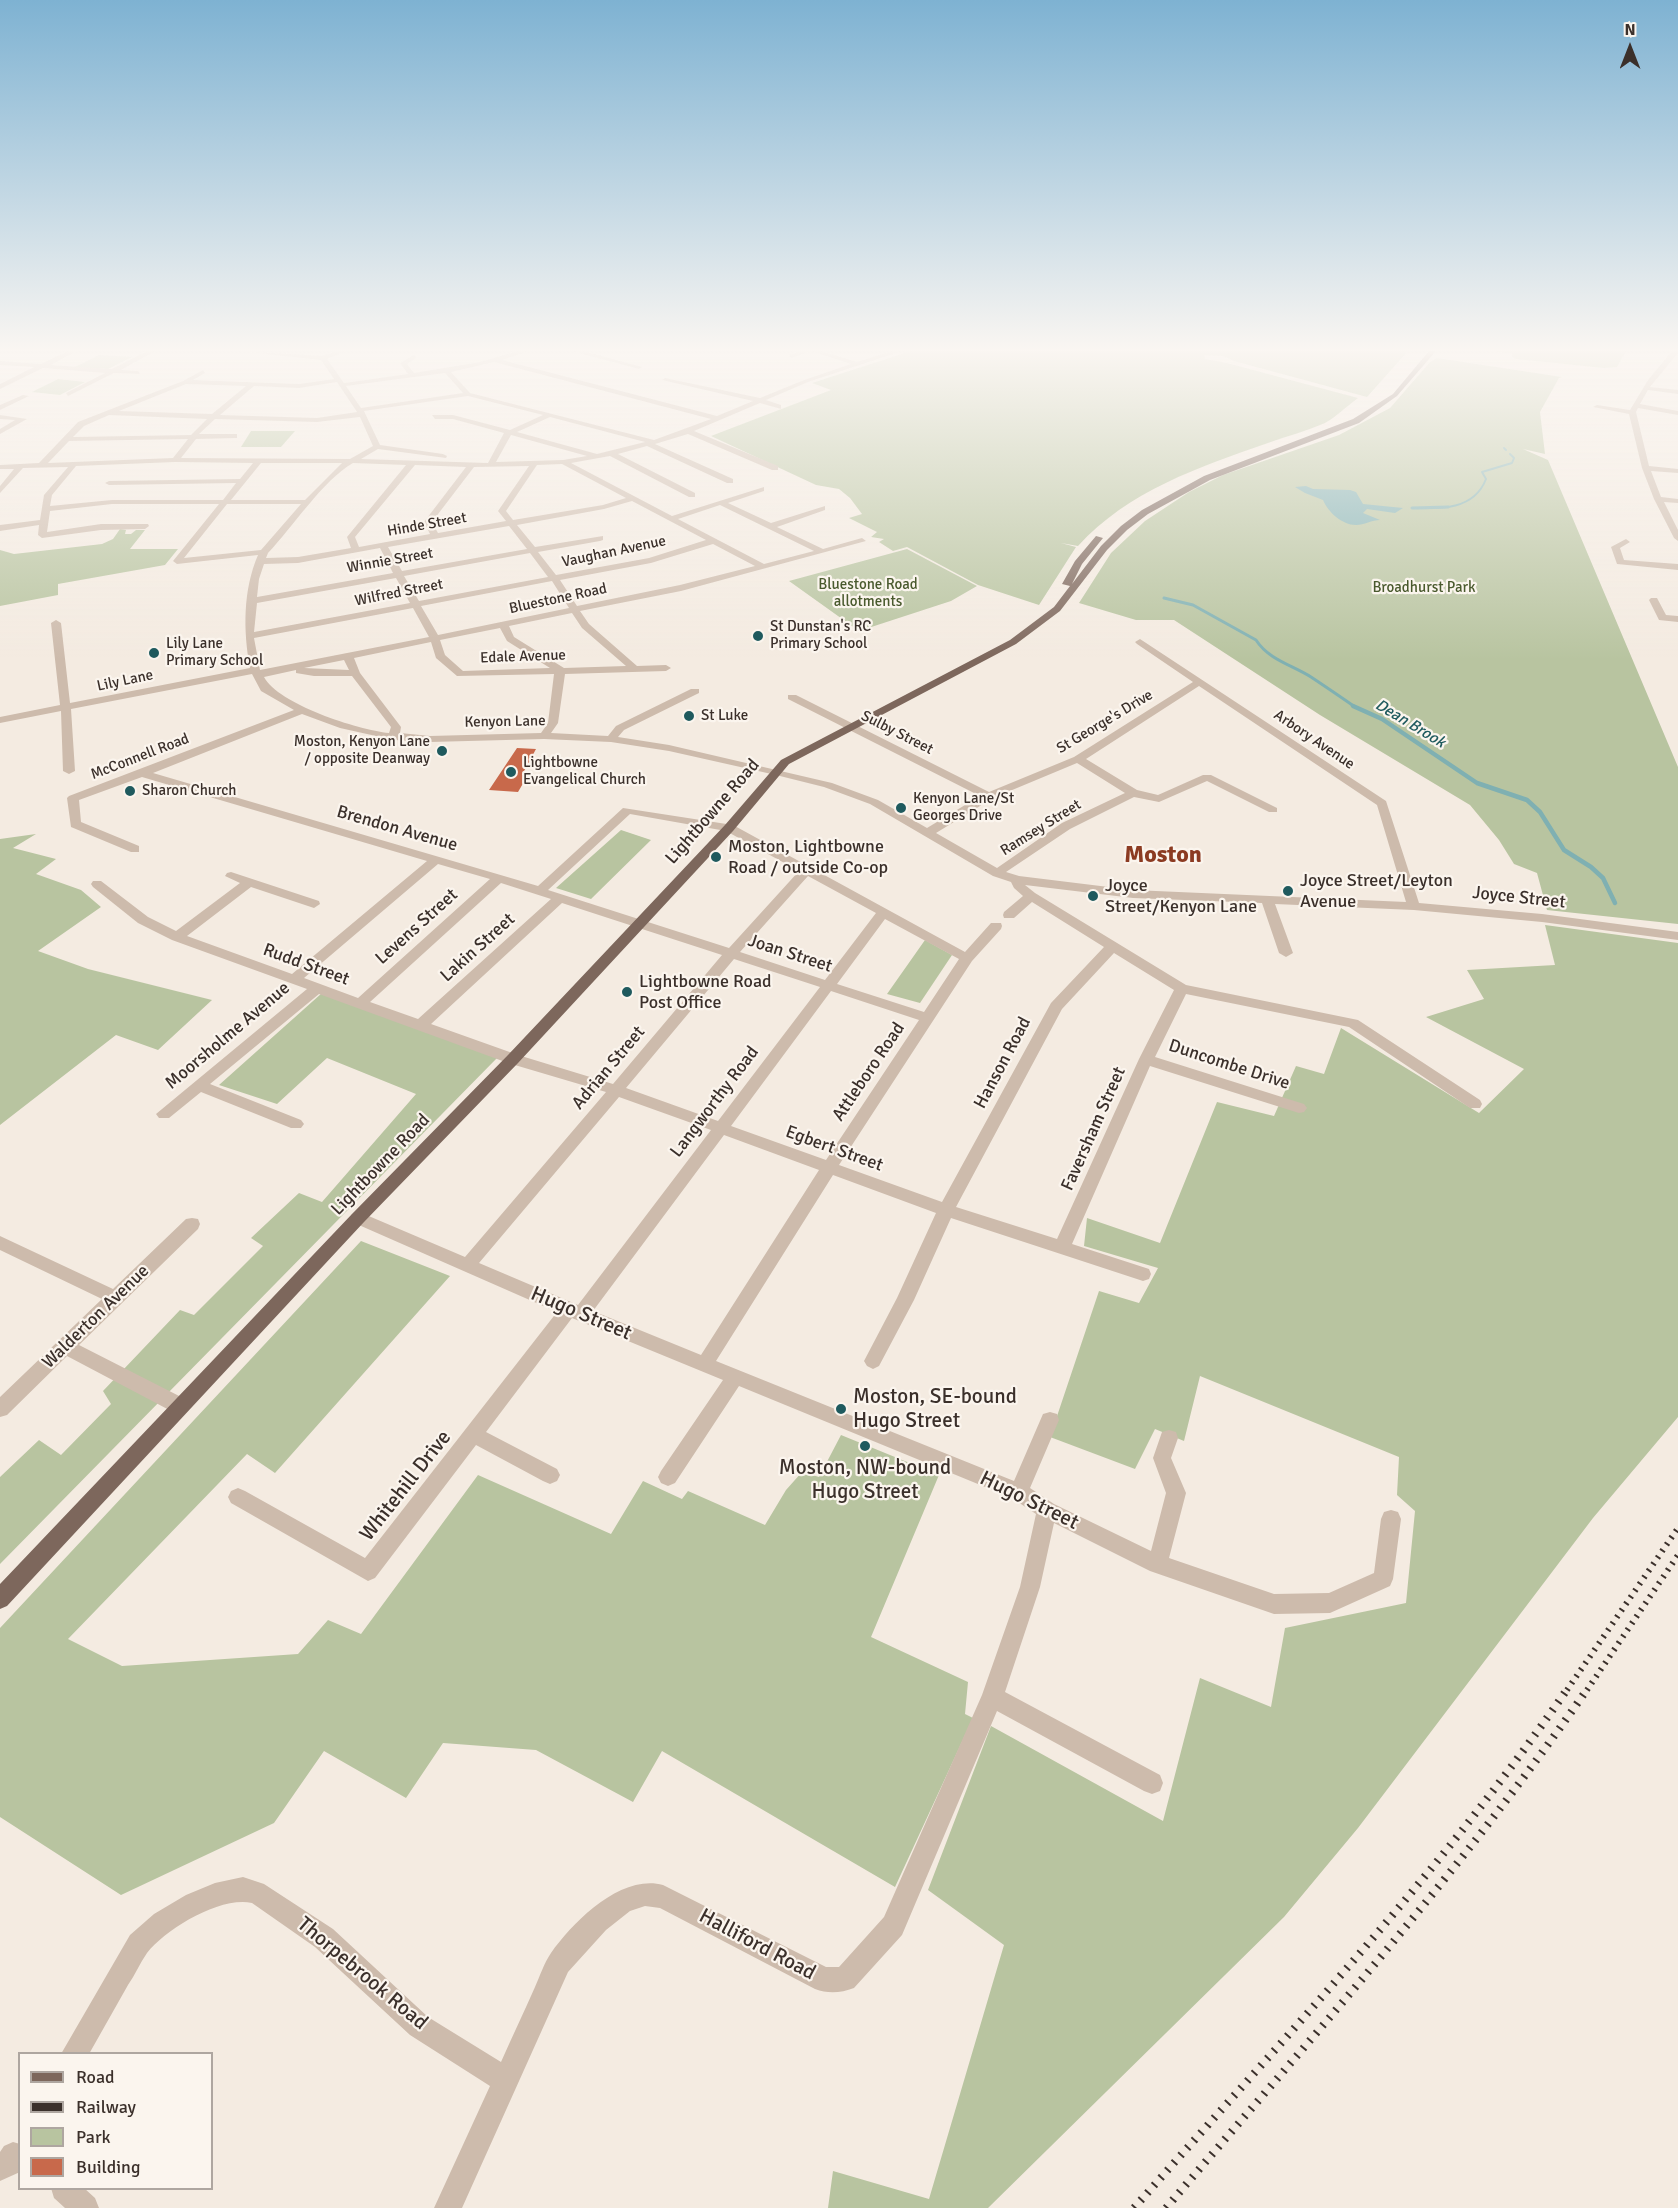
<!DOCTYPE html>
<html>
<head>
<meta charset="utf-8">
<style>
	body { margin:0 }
	#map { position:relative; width:1678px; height:2208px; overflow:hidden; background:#f4ebe1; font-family:Signika,sans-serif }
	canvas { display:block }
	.legend { position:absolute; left:18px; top:2052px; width:195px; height:138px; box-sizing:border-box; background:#fbf5ee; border:2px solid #aea6a0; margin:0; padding:8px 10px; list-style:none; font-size:18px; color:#3b302b }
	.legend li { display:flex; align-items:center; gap:12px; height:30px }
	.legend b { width:30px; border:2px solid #aea6a0 }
	.north { position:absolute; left:1600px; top:18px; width:60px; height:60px; -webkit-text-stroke:4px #fbf5ee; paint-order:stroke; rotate:0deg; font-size:16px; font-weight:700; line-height:24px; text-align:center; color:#3b302b }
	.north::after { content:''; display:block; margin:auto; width:21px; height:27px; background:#3b302b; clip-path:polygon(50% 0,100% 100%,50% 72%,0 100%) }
</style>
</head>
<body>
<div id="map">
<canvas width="1678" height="2208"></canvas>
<ul class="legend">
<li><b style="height:8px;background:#7d675c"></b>Road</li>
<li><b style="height:8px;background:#3b302b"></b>Railway</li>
<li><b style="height:16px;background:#b8c4a0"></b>Park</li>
<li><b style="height:16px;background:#c8694b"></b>Building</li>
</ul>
<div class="north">N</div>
</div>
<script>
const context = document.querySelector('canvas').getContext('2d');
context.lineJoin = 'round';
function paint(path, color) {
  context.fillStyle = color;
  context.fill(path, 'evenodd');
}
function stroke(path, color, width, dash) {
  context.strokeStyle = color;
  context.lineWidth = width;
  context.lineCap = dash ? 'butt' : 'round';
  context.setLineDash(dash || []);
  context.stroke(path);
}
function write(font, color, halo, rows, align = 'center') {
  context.font = font + ' Signika,sans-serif';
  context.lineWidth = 4.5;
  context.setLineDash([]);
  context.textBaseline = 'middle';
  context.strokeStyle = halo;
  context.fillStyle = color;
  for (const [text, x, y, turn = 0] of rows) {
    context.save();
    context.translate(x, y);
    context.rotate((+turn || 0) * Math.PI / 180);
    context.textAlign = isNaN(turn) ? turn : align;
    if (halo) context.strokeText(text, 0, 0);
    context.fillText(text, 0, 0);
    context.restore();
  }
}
paint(new Path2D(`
	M911,351h497l-41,46 -133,-36 -11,-5 -19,-1 1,4 22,4 131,35c-11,8 -22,19 -33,25 -18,8 -38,13 -57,20 -69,24 -140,48 -190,103l-17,-3 15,4 -37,58 -61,-20 -71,-38 -14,4 -14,-9 5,-3 -13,-2 6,-5 -28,-14 13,-4 -12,-16 -11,-9 -23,-4 -105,-49 120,-46 -19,-7z
	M1493,351h133l-9,16 -13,1 -88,-9 -4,-2 1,-3z
	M99,355l33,2 -24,12 -33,-2z
	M1437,358l125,19 -3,1 -19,34 5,42 -22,-5 25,11 130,307v157l-131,-14 -10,-37 -23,-9 -15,-24 -29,-35 -150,-90 -146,-95h-38l-57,-17 32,-50 34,-32 44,-29 34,-17 116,-40 51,-27 40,-46z
	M58,379l27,3 -25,13 -28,-3z
	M251,431h44l-14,16h-40z
	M120,529l6,1 -1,4h6l5,-4h9l-15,19h48l-13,16 -107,19v11l-58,11v-56l14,4 88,-10 11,-5z
	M907,549l70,37 -26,15 -92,30 -70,-50z
	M621,830l30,10 -60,59 -35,-11z
	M36,834l-23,14 43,11 -20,15 45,16 20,17 -63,44 50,18 124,31 -54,50 -42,-15 -116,90v-286z
	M1545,925l133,18v474l-85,101 -235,310 -74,89 -296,291h-160l5,-37 96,28 75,-254 -76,-55 63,-164 172,95 37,-143 71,29 14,-79 121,-25 9,-92 -18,-16 2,-38 -199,-81 -16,65 -29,-12 -20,40 -85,-32 49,-146 40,12 19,-35 -74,-22 3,-28 73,25 57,-141 57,14 22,-50 28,8 17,-46 138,85 45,-44 -98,-52 58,-18 -17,-29 88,-5z
	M925,940l27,15 -32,48 -33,-9z
	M322,993l175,65 -497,506v-87l39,-37 22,15 50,-51 -8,-13 77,-81 14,5 69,-69 -12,-8 48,-45 23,9 94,-108 -89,-36 -50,46 -58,-19z
	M361,1241l89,35 -175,197 -28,-19 -179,185 54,27 176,-12 30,-34 33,14 117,-159 133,59 32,-53 39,18 6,-8 77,34 21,-35 16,-18 17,5 22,-42 98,40 -68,162 97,45 -3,32 8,4 -78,169 -233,-136 -29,51 -97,-52 -93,-7 -37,55 -82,-47 -50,72 -153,72 -121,-78v-189z`), '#b8c4a0');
paint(new Path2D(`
	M1306,486l7,3 37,1 6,2 7,12 40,4 -8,5 -28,-4 -4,4 17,7c-8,0 -16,5 -24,5 -14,0 -28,-13 -33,-25l-18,-7 -10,-6z`), '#7fb0b2');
stroke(new Path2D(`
	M1504,448l2,2
	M1412,508c29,1 62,2 74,-29l-4,-7 30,-9 2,-5 -4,-4`), '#7fb0b2', 2);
stroke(new Path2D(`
	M1412,508l36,-1
	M1164,598l29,7 63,35c13,20 36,25 55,37 15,10 30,20 44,30`), '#7fb0b2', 3);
stroke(new Path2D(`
	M1353,706l29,13 95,64 50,17 13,12 24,38 27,17 12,11 12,25`), '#7fb0b2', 4.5);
paint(new Path2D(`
	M517,748l19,1 -14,26h6l-10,17 -29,-2z`), '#c8694b');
paint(new Path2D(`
	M68,351h8l-25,14 61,4 35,-18h8l-34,19 17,1 2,3 -26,-1 -46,23 -2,-3 39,-20 -62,-5 -43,21v-5l34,-17 -34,-2v-4l41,3z
	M240,351l82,5 15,-5h9l-19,8 17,24 64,-9 -8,-11 14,-8 2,3 -9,6 7,9 66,-11 38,-11h10l-26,9 215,56 36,-15 -91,-21 3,-2 95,20 44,-18 47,-16 -40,-13 -20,7 -2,-3 12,-4h20l36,11 35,-11h10l-94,31 -42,18 15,5v4l-21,-6 -66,28 84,35v4h-6l-84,-36 -33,10 78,35v4h-6l-80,-37 -29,8 77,39v4h-6l-79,-41 -39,7 101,53 92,-29v4l-36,12 43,20 54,-17v4l-48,17 46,22 39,-11 4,3 -185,50 -101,20 9,13 48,42 29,-1 5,3 -5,3 -101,3 -7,49 -7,10 57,3 8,-10 75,-37h8v4l-75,37 -6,7 51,8 163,38 46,17 49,28 53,-32 -192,-97v-4h8l193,97 85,-35 119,-75 -56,-38 -2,-2 5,-3 246,162 33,102 123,11 136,18v8l-136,-18 -128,-12 -139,-6 18,49 -7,4 -7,-4 -17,-50 -129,-5 -108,-13 10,8 151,92 172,35 122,80 2,4 -2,4h-10l-121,-81 -163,-33 -31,63 149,47 3,4 -3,4 -5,1 -149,-47 -78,178 77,25 2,5 -2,5 -6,2 -192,-63 -37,82 -35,66 -6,3 -6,-3 -3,-5 33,-63 39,-85 -103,-38 -117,186 298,120 29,-67 7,-2 7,2 2,6 -29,68 24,16 97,47 15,-58 -13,-35 9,-26 7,-2 7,2 2,6 -7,20 15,35 -17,65 105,36 55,-1 45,-20 7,-54 3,-7 7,-2 7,2 3,7 -8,60 -3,7 -60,27 -56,1 -124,-43 -96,-48 -14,64 -35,105 155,83 3,8 -3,8 -8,3 -8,-3 -147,-80 -95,224 -48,53c-13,5 -26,6 -39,1l-155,-81 -15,-2 -15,5 -24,19 -38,42 -106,236h-28l56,-122 -80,-51 -95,-88 -63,-44c-32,-7 -86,26 -105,50 -7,10 -12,22 -19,32 -13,23 -26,46 -39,69h-28l69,-119 24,-21 32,-19 29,-12 28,-6 21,7 69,45 95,88 73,45c11,-25 23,-50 34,-75 5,-11 9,-24 16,-34 23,-32 70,-79 112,-68l163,82h13l45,-50 98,-222 38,-108 16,-73 -24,-16 -273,-112 -64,97 -7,3 -7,-3 -3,-6 3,-6 62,-91 -151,-62 -86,114 71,37 3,6 -3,6 -7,3 -7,-3 -67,-36 -101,133 -7,3 -137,-78 -3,-6 3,-6 7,-3 7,3 120,67 192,-246 -205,-90 -2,-4 2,-4 6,-2 6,2 101,43 141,-165 -98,-29 -189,-69 -109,90 91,36 3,4 -3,4h-10l-90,-36 -32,26h-10l-3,-4 151,-125 -135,-49 -34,-17 -45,-36 -2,-3 2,-3h8l47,36 28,14 64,-48 -15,-7 2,-3 4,-1 88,29 1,3 -6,4 -63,-21 -64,49 105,38 135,-113 -285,-84 -63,23 2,22 58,24v6h-8l-60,-25 -4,-29 2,-2 225,-86 -33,-19 -9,-17 -181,35 4,62 -6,3 -6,-3 -2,-60 -61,12v-6l60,-12 -9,-82 5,-3 5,3 9,80 180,-35c-7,-38 -7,-78 8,-113l-81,9 -4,-3 46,-57h-107l-62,7 -3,21 54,-8h47l1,2 -4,3 -44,1 -59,8 -4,-3 1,-10 -39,6v-6l40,-5 4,-25 24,-28 -45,1 -23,25v-7l14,-17h-14v-4l39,-2 39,-41 105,-41 20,-11 2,3 -12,7 106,4 35,-5 -13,-19zM494,362l217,57 -57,21 -184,-47 -19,-21zM445,373l18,20 -102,15 -15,-22zM337,382l20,30 -40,6 -97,-3 34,-29 45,2zM186,384l60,2 -34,28 -93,-3zM468,396l75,19 -33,15 -57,-15h-21l3,4h18l51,14 -16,30 -127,-4 17,-10 68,9 1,-2 -4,-2 -63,-9 -16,-34zM109,415l98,4 -16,16 -118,2 11,-11zM360,417l13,29 -23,13 -169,-1 15,-19 41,-1v-4h-38l16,-15 102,3zM550,417l95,25 -48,12 -80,-22zM511,435l76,21 -24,4 -67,2zM188,439l-15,19 -125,5 21,-22zM175,462l78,1 -13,16 -131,2 -4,2 4,2 127,-2 -13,17h-111l-62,6 2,-11 24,-29zM261,463h81l-37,37h-74zM353,463l53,2 -59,72 4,11 -53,9 -32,1 2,-5c25,-26 55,-73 85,-90zM562,464l64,34 -23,7 -90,15 -7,-9 31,-46zM415,465l51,2 -42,55 6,12 -71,13 -4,-10zM529,466l-31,45 8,10 -68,12 -6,-11 42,-55zM632,501l74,39 -57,18 -93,17 -18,-23 62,-11 3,-1v-4l-68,11 -18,-22 87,-16zM227,504h74l-40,46 -77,8zM720,505l94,46 -50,13 -86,-45zM509,526l18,23 -125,22 -14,-24zM713,544l42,22 -75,19 -103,21 -17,-26 91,-17zM380,548l13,25 -136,24 2,-18 5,-15 34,-1zM530,553l18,24 -129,24 -15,-25zM396,578l14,25 -156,29 3,-29zM552,581l17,27 -131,27 -17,-29zM413,608l16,29 -169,33 -6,-32zM572,613l10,15 44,38 -62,2 -50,-31 -5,-11zM500,628l7,13 43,27 -87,3 -18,-16 -5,-15zM431,642l5,16 21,18 97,-2 -6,49 -7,10 -111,3 -30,-3 1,-6 -41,-54 -6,-15zM344,660l5,10 -45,-2zM296,670v3l18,3h38l39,51 -2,6c-31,-3 -111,-29 -125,-56zM1199,686l178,119 29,97 -273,-12 -114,-14 -13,-4 64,-43 64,-32 25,5 48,-21 62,31h8v-4l-66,-33h-8l-45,20 -21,-5 -51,-31zM302,714l38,14 54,12 36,2 114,-3 67,3 58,9 107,24 48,12 46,17 123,72 18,6 3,6 9,8 -19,16 -1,3 1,3h10l18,-16 72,45 -53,56 -109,199 -103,-37 133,-204 29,-32 1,-3 -1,-3h-10l-26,29 -232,-127 -110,-17 -85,78 -385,-113zM1077,763l48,30 -63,30 -65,45 -61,-35 57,-35zM630,814l96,17 73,40 -70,77 -181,-58zM438,864l52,15 -132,119 -54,-20zM808,876l68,37 -51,67 -85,-28zM501,883l50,16 -133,120 -48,-17zM562,903l160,52 -109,129 -95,-29 -87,-31zM885,919l74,40 -35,53 -87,-28zM1114,953l60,37 -35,69 -82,180 -101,-32 106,-198zM734,959l86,28 -102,134 -92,-33zM831,991l88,29 -93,140 -95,-34zM619,1097l92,33 -133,175 -99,-42zM724,1135l95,35 -118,185 -108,-44z
	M572,351h11l59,16 -3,2z
	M1672,351l6,2 -28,34 28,3v4l-30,-4 -8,14 38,7v4l-40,-7 -2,4 13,54 29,3v4l-27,-2 10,26 17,2v4l-14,-1 14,28v11l-4,-3 -20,-39 -12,-31 -13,-54 -36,-7 4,-2 33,5 18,-30z
	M23,395l6,1 -29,14v-5z
	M0,415l27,4 -27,15v-5l15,-9 -15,-1z
	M1626,539l4,3 -10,6 4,12 54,4v6l-61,-6 -6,-17z
	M1651,598h6l9,17 12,1v6l-19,-2 -10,-20z
	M192,1218l6,1 2,5 -2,5 -119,116 108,55 2,6 -2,6 -7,2 -7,-2 -106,-56 -60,59 -7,2v-20l102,-98 -102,-49v-14l113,53 73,-70z
	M13,2142l7,2v28l-20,9v-29l4,-6z
	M51,2188h33l11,10 4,10h-34l-11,-10z`), '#cdbbac');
paint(new Path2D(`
	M1429,351h7l-39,45 -38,27 -149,57 -62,34 -21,16 -20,20 -47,61 -44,33 -227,120 -56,67 -215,232 -154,159 -357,384 -7,3v-25l352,-370 156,-159 217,-230 56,-65 229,-120 44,-33 16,-21 -8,-2 13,-23 21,-25 7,2 -21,26 -10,20 29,-38 20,-20 21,-16 62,-34 149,-57 40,-25z`), '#7d675c');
stroke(new Path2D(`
	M1567,1690l111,-162
	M1587,1690l91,-135`), '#3b302b', 6, [2, 6]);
stroke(new Path2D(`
	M1134,2208c149,-169 306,-334 434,-520
	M1166,2208c145,-170 295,-336 422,-520`), '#3b302b', 8, [2, 8]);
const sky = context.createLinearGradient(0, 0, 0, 660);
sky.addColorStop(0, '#7eb2d2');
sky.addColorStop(0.53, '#faf6f2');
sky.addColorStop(1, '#faf6f200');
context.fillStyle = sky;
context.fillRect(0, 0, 1678, 660);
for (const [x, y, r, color] of [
	[758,636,6,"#1f5a5e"],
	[154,653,6,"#1f5a5e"],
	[689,716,6,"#1f5a5e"],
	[442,751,6,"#1f5a5e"],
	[511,772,6,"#1f5a5e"],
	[130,791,6,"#1f5a5e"],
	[901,808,6,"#1f5a5e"],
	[716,857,6,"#1f5a5e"],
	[1288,891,6,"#1f5a5e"],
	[1093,896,6,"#1f5a5e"],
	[627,992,6,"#1f5a5e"],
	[841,1409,6,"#1f5a5e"],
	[865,1446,6,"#1f5a5e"]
]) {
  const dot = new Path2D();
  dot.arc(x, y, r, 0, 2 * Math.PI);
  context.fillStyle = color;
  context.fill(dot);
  stroke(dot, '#fbf5ee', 2);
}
write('15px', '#3b302b', '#fbf5ee', [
	["Hinde Street",427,525,-10],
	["Vaughan Avenue",614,552,-12],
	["Winnie Street",390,561,-10],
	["Wilfred Street",399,593,-11],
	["Bluestone Road",558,599,-12],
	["Edale Avenue",523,657,-2],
	["Lily Lane",125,681,-12],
	["Kenyon Lane",505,722,-1],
	["St George's Drive",1105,722,-31],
	["Sulby Street",897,733,27],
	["Arbory Avenue",1314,740,34],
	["McConnell Road",140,757,-21],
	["Ramsey Street",1041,828,-32]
]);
write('15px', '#4a5a2e', '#fbf5ee', [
	["Bluestone Road",868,585],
	["allotments",868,602],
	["Broadhurst Park",1424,588]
]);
write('15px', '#3b302b', '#fbf5ee', [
	["St Dunstan's RC",770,627],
	["Primary School",770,644],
	["Lily Lane",166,644],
	["Primary School",166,661],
	["St Luke",701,716],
	["Moston, Kenyon Lane",430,742,"right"],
	["/ opposite Deanway",430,759,"right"],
	["Lightbowne",523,763],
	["Evangelical Church",523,780],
	["Sharon Church",142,791],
	["Kenyon Lane/St",913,799],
	["Georges Drive",913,816]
], 'left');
write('italic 16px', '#1f5a5e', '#fbf5ee', [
	["Dean Brook",1410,724,31]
]);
write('18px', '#3b302b', '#fbf5ee', [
	["Lightbowne Road",713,812,-49],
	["Brendon Avenue",397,829,16],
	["Joyce Street",1519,898,6],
	["Levens Street",417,927,-42],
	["Lakin Street",478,948,-42],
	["Joan Street",790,954,18],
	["Rudd Street",306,965,20],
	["Moorsholme Avenue",228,1036,-40],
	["Hanson Road",1003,1063,-62],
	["Duncombe Drive",1229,1065,18],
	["Adrian Street",609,1068,-50],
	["Attleboro Road",869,1072,-56],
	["Langworthy Road",715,1102,-53],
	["Faversham Street",1094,1129,-66],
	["Egbert Street",834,1149,20],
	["Lightbowne Road",381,1165,-46],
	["Walderton Avenue",96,1317,-44]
]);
write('18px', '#3b302b', '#fbf5ee', [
	["Moston, Lightbowne",728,847],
	["Road / outside Co-op",728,868],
	["Joyce Street/Leyton",1300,881],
	["Avenue",1300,902],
	["Joyce",1105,886],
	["Street/Kenyon Lane",1105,907],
	["Lightbowne Road",639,982],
	["Post Office",639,1003]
], 'left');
write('21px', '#3b302b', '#fbf5ee', [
	["Hugo Street",581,1314,23],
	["Whitehill Drive",406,1486,-52],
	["Hugo Street",1029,1501,26],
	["Halliford Road",757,1945,28],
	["Thorpebrook Road",362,1974,40]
]);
write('21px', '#3b302b', '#fbf5ee', [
	["Moston, SE-bound",853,1397],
	["Hugo Street",853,1421],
	["Moston, NW-bound",865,1468,"center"],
	["Hugo Street",865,1492,"center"]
], 'left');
write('bold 24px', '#8c3b22', '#fbf5ee', [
	["Moston",1163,856]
]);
</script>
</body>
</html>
